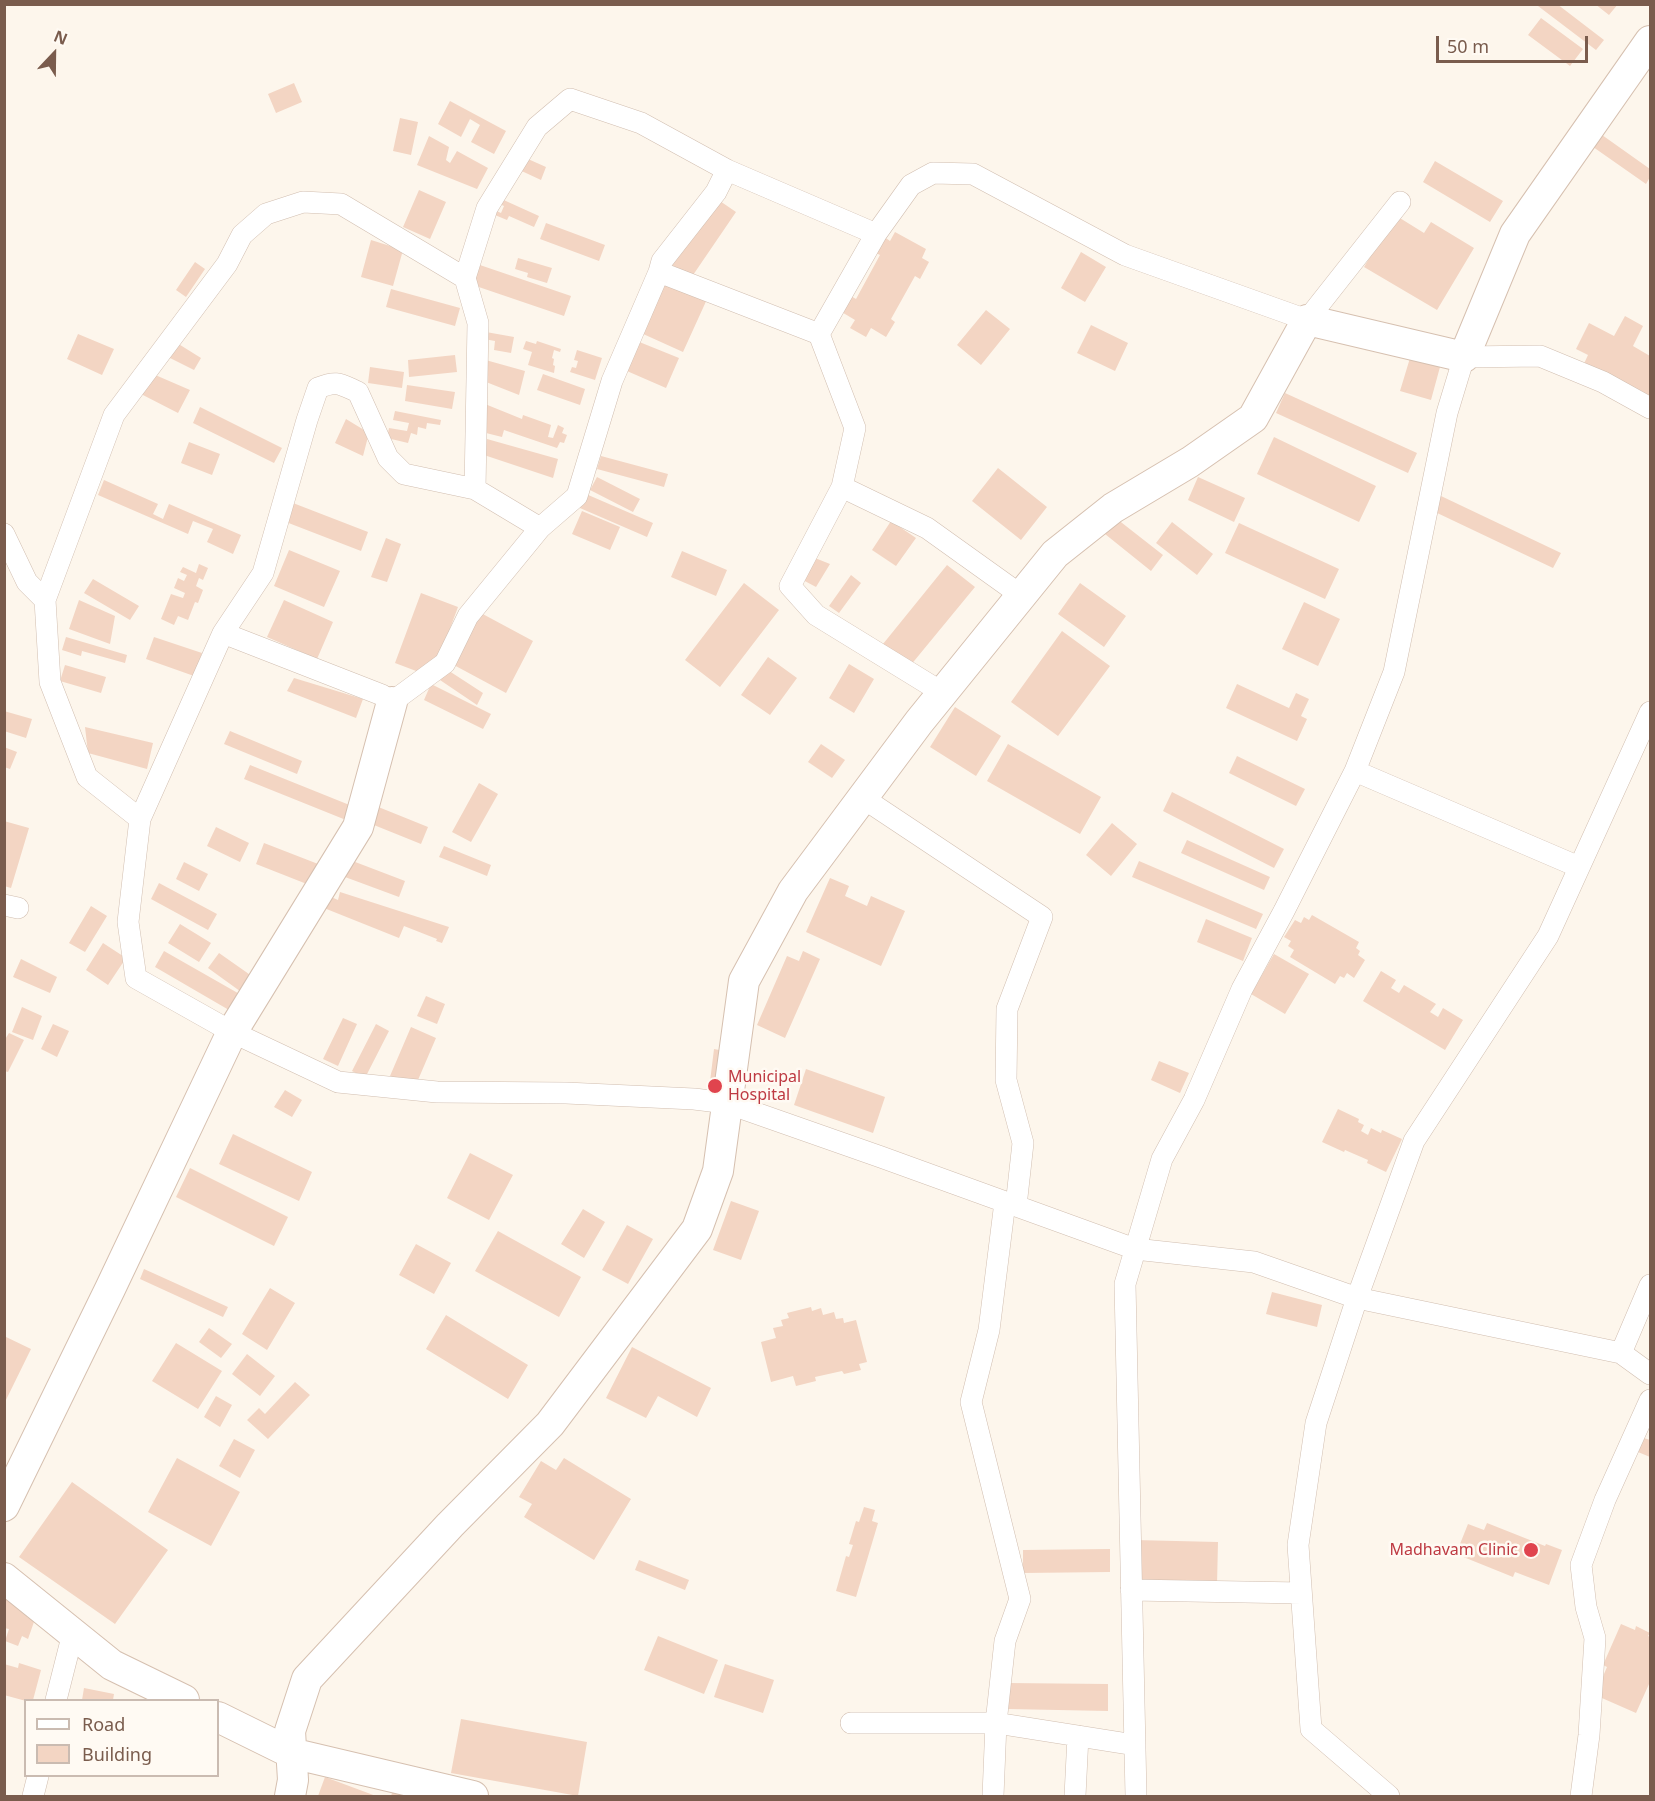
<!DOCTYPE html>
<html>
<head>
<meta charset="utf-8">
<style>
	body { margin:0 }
	#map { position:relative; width:1655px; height:1801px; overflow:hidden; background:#fdf6ec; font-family:"Noto Sans",sans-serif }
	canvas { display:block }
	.frame { position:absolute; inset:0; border:6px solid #7a5c4d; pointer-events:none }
	.legend { position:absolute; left:24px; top:1699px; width:195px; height:78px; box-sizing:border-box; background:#fffaf3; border:2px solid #cabbb1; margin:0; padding:8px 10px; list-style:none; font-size:18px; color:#7a5c4d }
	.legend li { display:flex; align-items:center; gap:12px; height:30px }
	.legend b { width:30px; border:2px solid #cabbb1 }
	.north { position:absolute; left:24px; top:24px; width:60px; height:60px; -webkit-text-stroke:4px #fffaf3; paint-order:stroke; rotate:22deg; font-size:16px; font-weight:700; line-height:24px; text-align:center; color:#7a5c4d }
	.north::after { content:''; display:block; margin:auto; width:21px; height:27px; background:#7a5c4d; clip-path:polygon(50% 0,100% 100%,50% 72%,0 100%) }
	.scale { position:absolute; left:1436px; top:36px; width:152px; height:27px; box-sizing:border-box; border:3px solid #7a5c4d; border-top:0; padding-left:8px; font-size:18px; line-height:21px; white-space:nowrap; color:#7a5c4d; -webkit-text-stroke:4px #fffaf3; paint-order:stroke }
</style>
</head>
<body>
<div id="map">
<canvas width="1655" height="1801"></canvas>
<div class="frame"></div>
<ul class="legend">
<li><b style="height:8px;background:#fff"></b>Road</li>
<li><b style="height:16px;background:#f3d5c3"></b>Building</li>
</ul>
<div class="north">N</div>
<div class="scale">50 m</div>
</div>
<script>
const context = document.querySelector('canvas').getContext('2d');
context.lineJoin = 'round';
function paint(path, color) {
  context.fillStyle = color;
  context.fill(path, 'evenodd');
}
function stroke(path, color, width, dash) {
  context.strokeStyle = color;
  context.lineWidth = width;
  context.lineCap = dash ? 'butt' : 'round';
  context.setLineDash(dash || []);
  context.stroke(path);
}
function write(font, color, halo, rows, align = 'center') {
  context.font = font + ' "Noto Sans",sans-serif';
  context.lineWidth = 5;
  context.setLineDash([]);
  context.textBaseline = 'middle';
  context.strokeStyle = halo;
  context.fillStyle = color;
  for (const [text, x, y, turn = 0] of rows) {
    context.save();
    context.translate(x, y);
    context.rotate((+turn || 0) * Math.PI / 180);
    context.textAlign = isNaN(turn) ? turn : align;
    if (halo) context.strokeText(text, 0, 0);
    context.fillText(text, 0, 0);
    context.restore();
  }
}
paint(new Path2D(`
	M1539,4h18l47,36 -8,10 -58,-44z
	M1595,4h23l-9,11z
	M1541,18l42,31 -13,17 -42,-31z
	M294,83l8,19 -26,11 -8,-19z
	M450,101l56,30 -12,23 -23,-12 9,-17 -10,-6 -9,18 -23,-13z
	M400,118l18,4 -7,33 -18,-4z
	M1595,130l55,39v8l-4,7 -60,-42z
	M429,136l20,11 -3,13 4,3 7,-12 31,17 -11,21 -60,-24z
	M519,155l27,12 -5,13 -28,-13z
	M1435,161l68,40 -13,21 -67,-40z
	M419,190l27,12 -16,37 -27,-12z
	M497,197l42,19 -5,11 -25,-11 -2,4 -17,-7 2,-4 9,4 3,-7 -9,-4z
	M717,199l19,13 -45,66 -19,-13z
	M1395,215l29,18 7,-11 43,26 -37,62 -73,-43z
	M546,223l59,22 -6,16 -59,-22z
	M895,232l31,17 -4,9 7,4 -9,17 -5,-3 -24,43 4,3 -9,15 -15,-9 -5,9 -16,-9 5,-8 -15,-9 9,-16 7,4 24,-44 -6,-3 9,-16 7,5z
	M371,240l32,10 -10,36 -32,-9z
	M1081,252l25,15 -21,35 -24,-14z
	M518,258l34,10 -5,15 -20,-6 1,-4 -13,-4z
	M195,262l10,7 -19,28 -10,-7z
	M474,263l97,33 -7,20 -97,-33z
	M666,279l42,18 -25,55 -42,-19z
	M391,289l69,19 -5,18 -69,-19z
	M986,310l24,19 -29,36 -24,-20z
	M1625,316l18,10 -10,20 17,10v40l-3,6 -65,-34 6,-13 -12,-6 13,-26 25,13z
	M1091,325l37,18 -13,28 -38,-18z
	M486,332l28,5 -3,16 -17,-3 1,-9 -11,-2z
	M78,334l36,15 -12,26 -35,-16z
	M632,339l47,19 -13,30 -46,-20z
	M526,341l10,3 1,-3 24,8 -1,3 -6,-2 -2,8 2,1 -1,6 2,1 -1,7 -26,-8 4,-13 -9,-3z
	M177,343l24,15 -7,12 -26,-13z
	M577,350l25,8 -7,22 -25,-8 2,-5 4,1 2,-7 -4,-1z
	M455,355l2,17 -48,5 -1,-17z
	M1410,358l30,9 -9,33 -31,-9z
	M482,359l43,12 -6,24 -38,-15z
	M370,367l34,5 -2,16 -34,-5z
	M153,374l37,16 -12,23 -39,-20z
	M543,374l42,15 -5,16 -43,-15z
	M407,385l48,7 -3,17 -47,-8z
	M1285,393l132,60 -9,20 -132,-60z
	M485,404l37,15 1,-4 28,10 -3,12 5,1 5,-13 6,3 -2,5 5,2 -3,8 -4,-1 -3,6 -53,-18 -2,7 -16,-4z
	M200,407l82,41 -8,15 -81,-40z
	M395,411l46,9 -1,5 -13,-2 -1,6 -8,-2 -1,8 -6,-2 -3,10 -21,-5 2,-10 18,3 2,-8 -16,-3z
	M346,419l23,14 -6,23 -28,-13z
	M1274,437l102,49 -17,36 -102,-48z
	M487,439l71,20 -5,19 -72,-24z
	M189,442l31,12 -8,21 -31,-12z
	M601,456l67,18 -4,13 -67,-18z
	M998,468l49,39 -26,33 -49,-39z
	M597,477l43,22 -7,13 -43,-22z
	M1198,477l47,21 -11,24 -46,-22z
	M104,480l54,24 -5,10 10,5 6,-15 72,31 -8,19 -26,-12 6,-13 -20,-8 -5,13 -90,-39z
	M579,491l74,32 -6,14 -74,-32z
	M1441,496l120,57 -8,15 -120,-57z
	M293,503l75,29 -7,19 -75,-29z
	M582,511l38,16 -10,23 -38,-16z
	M1117,519l46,36 -12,16 -46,-37z
	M891,521l25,17 -20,28 -24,-16z
	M1172,522l41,32 -16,21 -41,-32z
	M1239,523l100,46 -14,30 -100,-46z
	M386,538l15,6 -14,38 -16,-5z
	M289,550l51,21 -16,36 -50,-21z
	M682,551l45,19 -11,26 -45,-19z
	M815,558l15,6 -14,23 -15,-8z
	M199,564l9,4 -5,12 -4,-2 -3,8 7,4 -5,13 -3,-1 -7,18 -10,-4 -4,9 -13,-6 10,-25 12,4 2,-5 -11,-5 4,-10 6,3 3,-6 -7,-3 3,-5 13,6z
	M947,565l28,22 -65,79 -27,-22z
	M851,575l10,8 -22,30 -10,-7z
	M93,579l46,27 -9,14 -46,-27z
	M744,583l35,27 -59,77 -35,-27z
	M1080,583l46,33 -22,31 -46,-33z
	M421,593l37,14 -26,70 -37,-14z
	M79,600l36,16 -5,28 -41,-15z
	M284,600l49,22 -16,37 -50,-22z
	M1304,602l36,17 -22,47 -36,-17z
	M479,612l54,29 -27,52 -54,-29z
	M1062,631l48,35 -52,70 -47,-34z
	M66,637l61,18 -2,8 -43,-12 -1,5 -19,-6z
	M154,637l48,16 -8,23 -48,-17z
	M768,657l29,21 -27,37 -29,-20z
	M849,664l25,15 -20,34 -25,-15z
	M65,665l41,12 -5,16 -41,-12z
	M443,667l40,26 -6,12 -40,-27z
	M294,678l69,21 -7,19 -69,-27z
	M431,684l60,30 -8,15 -59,-29z
	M1237,684l52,24 7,-15 13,6 -8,17 6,3 -10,22 -71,-33z
	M955,707l46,29 -25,40 -46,-29z
	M4,711l28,8 -6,19 -22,-7z
	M85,727l68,16 -6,26 -59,-16z
	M230,731l72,30 -5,13 -73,-30z
	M821,744l24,16 -13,18 -24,-16z
	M1008,744l93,53 -21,37 -93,-53z
	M4,747l13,5 -7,17 -6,-2z
	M1237,756l68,33 -9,17 -67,-33z
	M250,765l102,41 -6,14 -102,-41z
	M479,783l19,11 -27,48 -19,-10z
	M1172,792l112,57 -10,19 -111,-57z
	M371,804l57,23 -7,17 -57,-23z
	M4,821l25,7 -18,60 -7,-2z
	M1112,823l25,21 -26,32 -25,-21z
	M216,827l33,16 -9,19 -33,-16z
	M1187,840l83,37 -6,13 -83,-37z
	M264,843l67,26 -9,21 -66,-26z
	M444,846l47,19 -4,11 -48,-19z
	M350,860l55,21 -6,16 -54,-20z
	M1139,861l124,53 -7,15 -124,-52z
	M184,862l24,12 -9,17 -23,-12z
	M830,878l19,8 -4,10 22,10 4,-10 34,15 -24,55 -75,-34z
	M159,883l58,31 -9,16 -57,-31z
	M340,892l109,35 -7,16 -6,-2 1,-2 -33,-13 -5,12 -75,-30 5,-12 9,4z
	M91,906l16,10 -22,36 -16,-9z
	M1312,915l47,27 -3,6 4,3 -2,4 7,5 -11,18 -7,-5 -3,5 -4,-2 -5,8 -45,-27 4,-7 -6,-4 3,-5 -7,-4 11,-17 6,3 3,-6 5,3z
	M1206,919l46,19 -9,23 -46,-19z
	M180,924l31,19 -12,19 -31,-19z
	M103,943l23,15 -18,27 -22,-15z
	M164,951l86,49 -9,17 -86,-50z
	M803,951l17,8 -35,79 -28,-13 30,-69 12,5z
	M219,953l37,26 -12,15 -36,-26z
	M1274,954l35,20 -24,40 -34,-20z
	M21,959l36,18 -7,16 -37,-16z
	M1381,971l15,9 -5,8 8,5 5,-8 32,19 -6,8 8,5 5,-9 20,12 -18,30 -82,-49z
	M426,996l19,8 -8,20 -20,-8z
	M22,1007l20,9 -9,24 -21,-8z
	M343,1018l14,6 -19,42 -15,-7z
	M53,1024l16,7 -12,26 -16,-8z
	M376,1024l13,7 -24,47 -13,-7z
	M411,1027l25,11 -21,49 -25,-11z
	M9,1033l15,7 -16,32 -4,-1v-30z
	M714,1049l16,3 -5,41 -16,-3z
	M1159,1061l30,12 -9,20 -29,-13z
	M806,1069l79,28 -12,36 -79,-28z
	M285,1090l17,10 -10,17 -18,-10z
	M1338,1109l21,10 -1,3 6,3 -3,6 7,4 3,-7 10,5 1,-3 20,9 -16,33 -19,-9 1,-3 -23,-10 -1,2 -22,-10z
	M233,1134l79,38 -13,29 -80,-37z
	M470,1153l43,22 -24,45 -42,-22z
	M190,1168l98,49 -14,29 -98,-49z
	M731,1201l28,10 -18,49 -28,-10z
	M583,1209l22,13 -21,36 -23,-14z
	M627,1225l26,14 -25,45 -26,-14z
	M498,1231l83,46 -22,40 -84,-46z
	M416,1244l35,19 -17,31 -35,-19z
	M144,1269l84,38 -5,10 -83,-38z
	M270,1288l25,15 -28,47 -25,-16z
	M1272,1292l50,13 -5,22 -51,-13z
	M811,1307l1,4 9,-3 2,7 11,-3 2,7 7,-1 1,5 12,-3 11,42 -8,2 2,6 -17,4 -2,-3 -27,6 1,4 -20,5 -3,-10 -22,6 -10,-40 15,-4 -3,-10 10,-2 -2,-6 8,-2 -2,-5z
	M446,1315l82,50 -20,34 -82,-50z
	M209,1328l23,16 -11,14 -22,-16z
	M4,1336l27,13 -27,55z
	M176,1343l46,28 -24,38 -46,-28z
	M632,1347l79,41 -14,29 -39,-21 -12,22 -40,-20z
	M247,1354l28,22 -15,20 -28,-22z
	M295,1382l15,13 -42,44 -21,-19 12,-12 6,6z
	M216,1396l16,9 -12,22 -16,-10z
	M1644,1438l6,2v17l-12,-5z
	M234,1439l21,11 -15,28 -21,-12z
	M177,1458l63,34 -29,54 -63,-34z
	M564,1458l67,41 -37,61 -70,-43 8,-13 -13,-7 22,-36 15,9z
	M72,1482l96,68 -53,74 -96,-67z
	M864,1507l11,3 -3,11 6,2 -22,74 -20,-6 10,-35 3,1 4,-12 -4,-1 7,-23 3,1z
	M1487,1523l58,23 1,-2 16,6 -13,35 -34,-13 -2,5 -57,-23 12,-30 16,6z
	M1134,1540l84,2 -1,43 -84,-1z
	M1110,1549v23l-87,1v-23z
	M639,1560l50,20 -4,10 -50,-20z
	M4,1597l25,14 -2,6 8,2 -7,20 -6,-3 -4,10 -13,-5 4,-12 -5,-1z
	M1621,1624l14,6 1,-4 14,7 -2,3 2,1v47h-1l-13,29 -41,-18 12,-28 -4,-2z
	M658,1636l60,24 -14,34 -60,-24z
	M19,1663l22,7 -8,30 -7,1 -22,-6v-31l14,4z
	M725,1664l49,16 -11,33 -49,-16z
	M1008,1683l100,1v27l-100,-2z
	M84,1688l30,6 -1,6h-31z
	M461,1719l126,23 -9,54 -127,-23z
	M325,1777l51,19h-58z
	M393,1790l20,6h-22z`), '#f3d5c3');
const street = new Path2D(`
	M727,170l-11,22 -54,69 -3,11 -47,109 -35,115 -37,32 -72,88 -23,47 -53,39 -10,-7 -159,-62 -83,186 -12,103 8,56 96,54 106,50 99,10 129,1 128,6 33,4 154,54 254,92 119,13 103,36 264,55 29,21
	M659,272l160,62 36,94 -13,59 -52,99 26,29 127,78
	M819,334l57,-100 35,-49 22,-12 40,1 152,81 182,65 93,-118
	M842,487l85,41 95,68
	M475,489l3,-166 -13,-45 22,-70 50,-81 33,-28 71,24 86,47 149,64
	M4,534l23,48 18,18
	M223,633l40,-60 44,-153 11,-32c19,-8 22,-4 40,4l30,66 16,16 71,15 65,39
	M1355,771l224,96
	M863,798l179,119 -35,92 -1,71 17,63 -7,63
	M140,819l-53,-42 -37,-95 -5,-82 69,-185 113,-151 15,-29 24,-21 37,-12 38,2 124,74
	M4,905l14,3
	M1621,1353l29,-68
	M1131,1590l170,3
	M56,1700l17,-67
	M851,1723h145l139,22
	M33,1796l5,-20
	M993,1796l3,-73 9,-82 15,-42 -49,-197 18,-72 16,-128
	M1075,1796l3,-60
	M1136,1796l-11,-512 37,-125 32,-59 48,-111 42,-78 71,-140 39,-99 53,-259 17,-56 76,-1 63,26 47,26
	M1389,1796l-78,-67 -13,-184 18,-122 41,-125 57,-157 134,-205 102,-224
	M1581,1796l8,-61 6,-97 -9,-31 -5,-42 24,-65 45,-100`);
const secondary = new Path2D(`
	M4,1506l106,-217 122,-257 126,-205 34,-125
	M4,1578l108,87 72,35
	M218,1717l73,36 182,43
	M290,1796l3,-16 -3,-49 17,-52 143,-154 100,-101 147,-195 21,-58 26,-190 49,-90 126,-169 136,-168 58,-46 77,-46 63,-44 54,-98 157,37 51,-123 135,-193`);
stroke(street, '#d1beb0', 22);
stroke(secondary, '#d6c0b0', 32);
stroke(street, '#fff', 21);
stroke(secondary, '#fff', 30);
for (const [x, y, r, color] of [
	[715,1086,8,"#e0444e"],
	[1531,1550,8,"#e0444e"]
]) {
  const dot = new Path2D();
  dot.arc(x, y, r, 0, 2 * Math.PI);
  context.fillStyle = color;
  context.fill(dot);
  stroke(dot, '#fffaf3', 2);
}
write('16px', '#be3a42', '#fffaf3', [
	["Municipal",728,1077],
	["Hospital",728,1095],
	["Madhavam Clinic",1518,1550,"right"]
], 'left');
</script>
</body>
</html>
